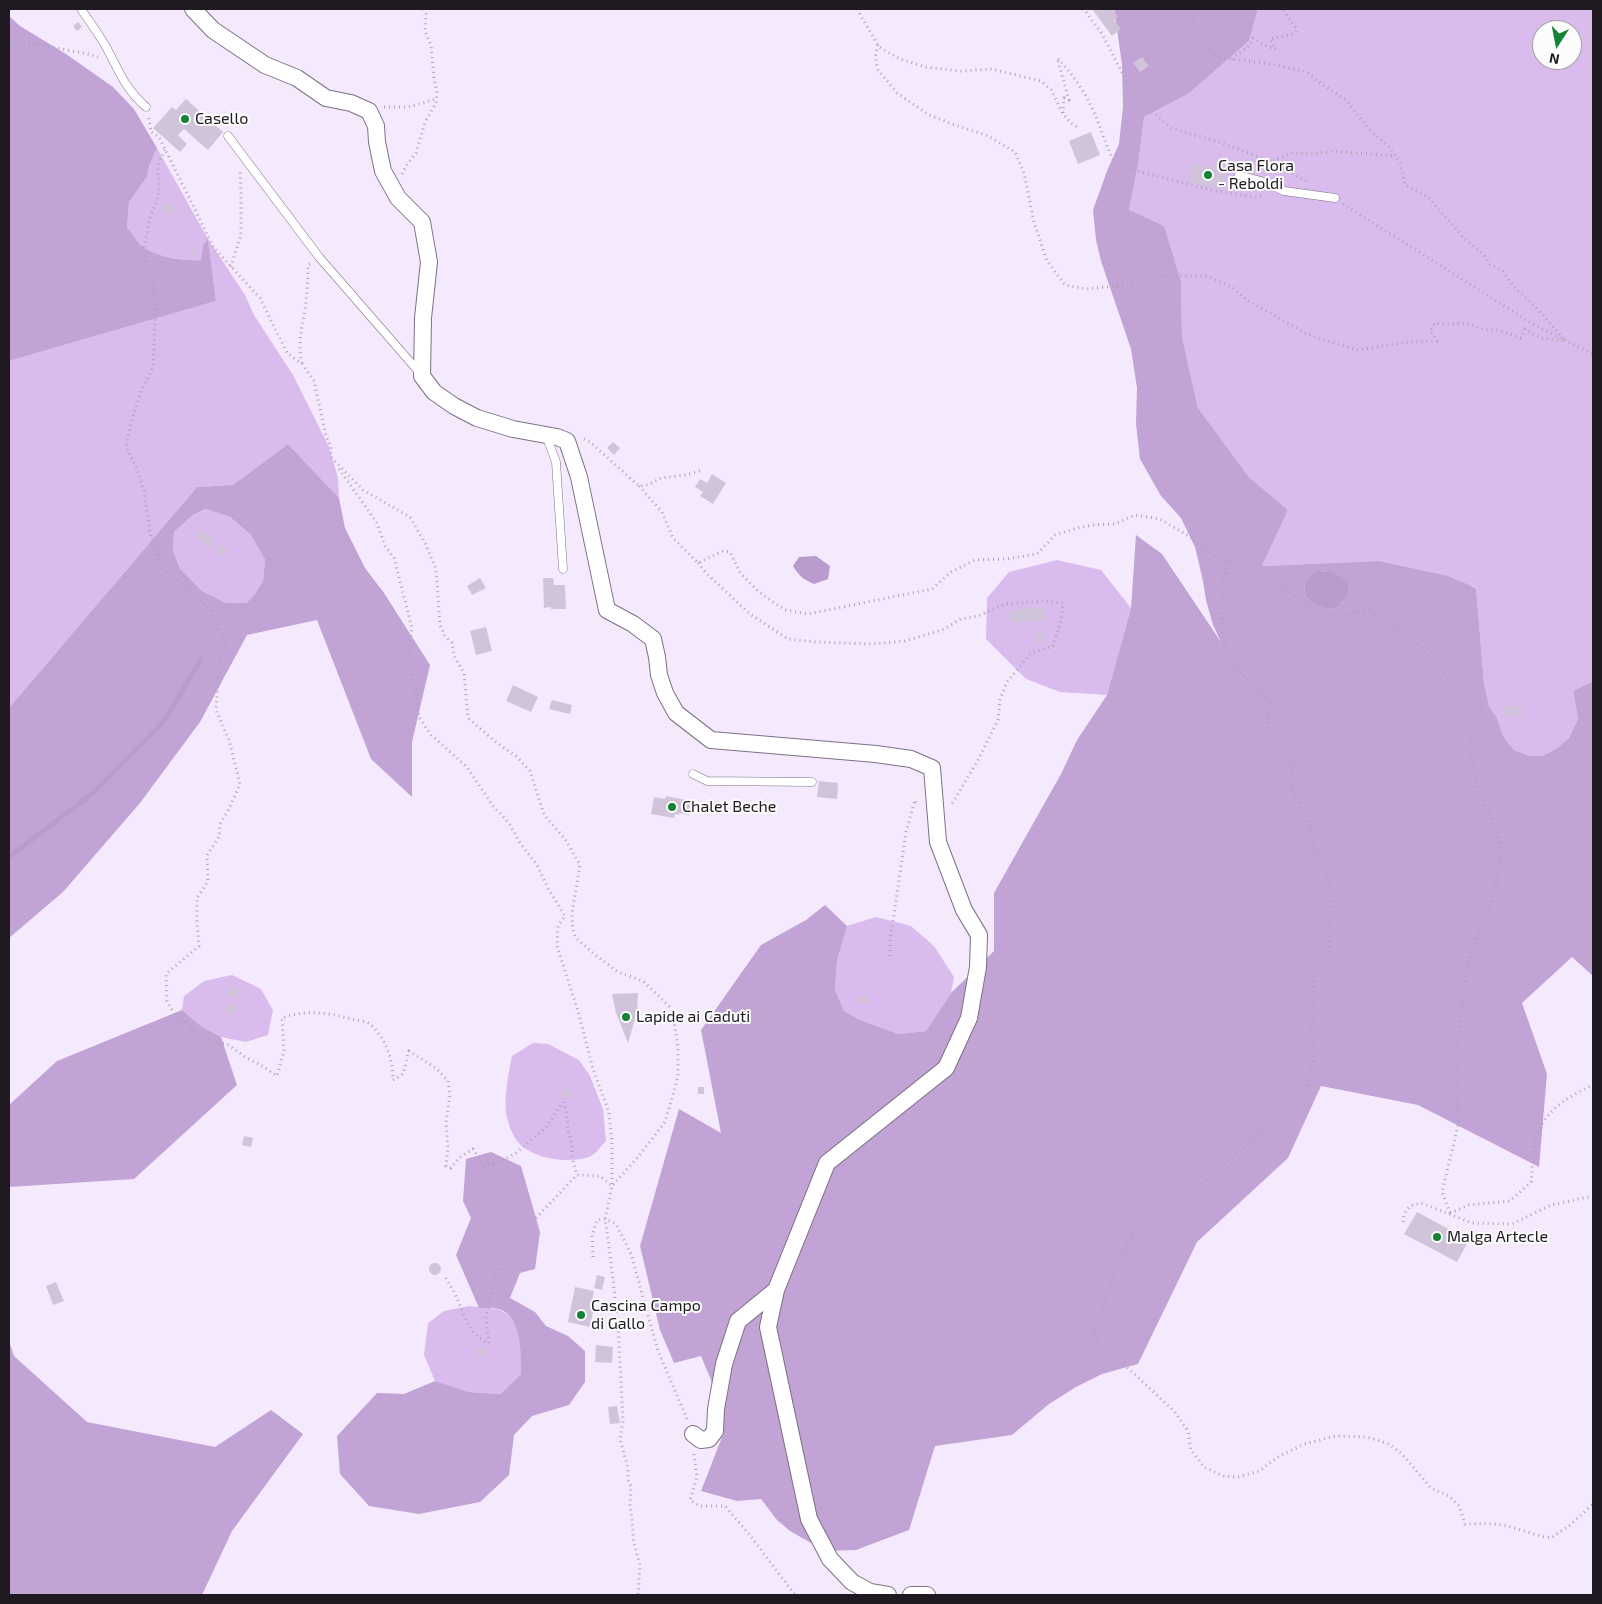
<!DOCTYPE html>
<html>
<head>
<meta charset="utf-8">
<style>
	body { margin:0 }
	#map { position:relative; width:1602px; height:1604px; overflow:hidden; background:#f5eafd; font-family:"Exo 2",sans-serif }
	canvas { display:block }
	.frame { position:absolute; inset:0; border:10px solid #1f1a22; pointer-events:none }
	.north { position:absolute; left:1532px; top:20px; width:50px; height:50px; box-sizing:border-box; background:#fcfcfc; border:1px solid #a4a2a5; border-radius:50%; rotate:191deg; font-size:14px; font-weight:700; line-height:20px; text-align:center; color:#1f1a22 }
	.north::after { content:''; display:block; margin:auto; width:18px; height:22px; background:#178136; clip-path:polygon(50% 0,100% 100%,50% 72%,0 100%) }
</style>
</head>
<body>
<div id="map">
<canvas width="1602" height="1604"></canvas>
<div class="frame"></div>
<div class="north">N</div>
</div>
<script>
const context = document.querySelector('canvas').getContext('2d');
context.lineJoin = 'round';
function paint(path, color) {
  context.fillStyle = color;
  context.fill(path, 'evenodd');
}
function stroke(path, color, width, dash) {
  context.strokeStyle = color;
  context.lineWidth = width;
  context.lineCap = dash ? 'butt' : 'round';
  context.setLineDash(dash || []);
  context.stroke(path);
}
function write(font, color, halo, rows, align = 'center') {
  context.font = font + ' "Exo 2",sans-serif';
  context.lineWidth = 4;
  context.setLineDash([]);
  context.textBaseline = 'middle';
  context.strokeStyle = halo;
  context.fillStyle = color;
  for (const [text, x, y, turn = 0] of rows) {
    context.save();
    context.translate(x, y);
    context.rotate((+turn || 0) * Math.PI / 180);
    context.textAlign = isNaN(turn) ? turn : align;
    if (halo) context.strokeText(text, 0, 0);
    context.fillText(text, 0, 0);
    context.restore();
  }
}
paint(new Path2D(`
	M1258,9h335v672l-20,10 5,28 -9,19 -13,11 -14,7h-13l-15,-6 -11,-14 -6,-18 -8,-12 -5,-23 -8,-96 -98,-26 -116,5 26,-56 -39,-33 -51,-69 -16,-71 -1,-55 -52,-72 9,-45 6,-48 44,-23 61,-53zM1542,30h30v30h-30z
	M157,148l51,91 37,56 9,20 39,60 36,72 9,31 1,20 -51,-54 -55,41 -36,2 -188,221v-347l207,-60 -8,-61 -5,5 -2,15c-19,1 -45,-1 -60,-15 -6,-4 -10,-13 -14,-18l2,-25 18,-25 2,-11z
	M207,509l23,8 21,18 14,25 -2,21 -10,16 -7,6h-20l-24,-12 -22,-21 -7,-19 1,-19 19,-17z
	M1057,560l44,10 30,38 -24,87 -47,-3 -34,-13 -40,-40 1,-41 22,-26z
	M876,917l35,9 23,20 20,31 -3,16 -25,38 -27,3 -39,-14 -16,-9 -9,-22 2,-28 10,-35z
	M232,975l29,14 12,21 -5,25 -22,7 -25,-5 -20,-11 -19,-16 2,-14 20,-15z
	M533,1043l15,1 31,16 11,16 13,33 3,32c-5,5 -11,14 -17,16 -21,7 -57,2 -72,-16 -4,-5 -9,-18 -10,-24 -4,-16 2,-46 5,-61z
	M469,1306c8,1 24,1 31,4 23,10 21,43 21,64l-19,20 -33,-2 -34,-11 -11,-26 4,-32 16,-12z`), '#d9bbed');
paint(new Path2D(`
	M1114,9h144l-9,32 -61,53 -44,23 -6,48 -9,45 35,16 17,56 1,55 16,71 51,69 39,33 -26,56 116,-5 70,15 28,12 8,95 5,23 8,12 6,18 11,14 15,6h13l14,-7 13,-11 9,-19 -5,-28 20,-10v295l-21,-19 -50,46 25,71 -8,93 -121,-62 -97,-19 -33,72 -91,84 -59,122 -36,10 -26,13 -27,17 -37,31 -77,11 -26,84 -53,20 -31,1 -35,-20 -13,-11 -16,-21 -24,2 -36,-10 23,-59 -13,-52 -10,-24 -27,7 -14,-33 -20,-84 39,-137 42,24 -20,-103 60,-85 45,-25 19,-15 22,21 -10,35 -2,28 9,22 16,9 39,14 27,-3 25,-38 43,-42v-58l67,-119 16,-34 30,-45 24,-87 5,-73 26,19 59,88 -8,-17 -7,-25 -3,-19 -8,-34 -14,-29 -20,-22 -21,-37 -4,-35 1,-36 -6,-39 -30,-88 -5,-21 -3,-30 14,-39 12,-27 4,-37 -1,-43zM1314,571h12l17,31c-16,9 -22,5 -37,-4 -3,-12 -1,-18 8,-27z
	M9,16l11,10 46,28 47,33 21,22 23,39 -8,18 -2,11 -18,25 -2,25c4,5 9,14 14,18 15,13 41,16 60,15l2,-15 5,-6 8,62 -207,60z
	M288,444l51,54 6,30 20,40 19,25 46,72 -18,77v55l-41,-38 -54,-139 -70,15 -47,87 -60,81 -77,89 -54,46v-230l188,-221 36,-2zM206,509l24,8 21,18 14,25 -2,21 -10,16 -7,6h-20l-24,-12 -22,-22 -7,-18 1,-19 19,-17z
	M182,1010l19,16 20,11 16,48 -103,94 -125,8v-82l48,-44z
	M491,1152l30,14 19,66 -5,37 -15,4 -10,25 25,14 11,14 22,10 17,15v31l-16,23 -37,11 -18,19 -5,40 -29,27 -61,12 -50,-8 -29,-32 -3,-38 40,-43 27,1 31,-13 34,11 32,2 20,-20c0,-20 1,-57 -22,-65 -6,-2 -14,-1 -20,-1l-23,-53 15,-37 -8,-17 3,-42z
	M9,1341l5,15 73,66 128,25 56,-37 32,24 -71,97 -30,64h-193z`), '#c1a3d6');
paint(new Path2D(`
	M816,556l14,10 -2,13 -14,5c-10,-4 -16,-9 -21,-18l6,-9z
	M1314,571c17,0 22,1 34,12 1,17 -11,30 -28,23 -5,-1 -9,-5 -14,-8 -3,-12 -1,-19 8,-27z`), '#b99bcd');
stroke(new Path2D(`
	M9,857l84,-64 71,-72 37,-62`), '#b99bcd', 5);
paint(new Path2D(`
	M1092,9h20l6,8 -4,3 7,9 -9,7z
	M78,22l4,5 -5,4 -4,-5z
	M1142,57l7,9 -9,6 -7,-9z
	M186,99l37,33 -15,18 -24,-21 -6,6 9,9 -7,8 -27,-24 19,-21 4,3z
	M1091,132l9,23 -22,9 -9,-23z
	M1192,163l22,5 2,-5 12,3 -5,23 -35,-7z
	M172,203l3,9 -9,2 -3,-8z
	M193,245l4,8 -5,2 -3,-8z
	M613,442l7,6 -6,7 -7,-7z
	M712,474l14,9 -13,21 -13,-8 3,-4 -8,-5 5,-8 7,4z
	M200,530l14,10 -5,8 -14,-11z
	M220,544l8,6 -6,7 -7,-6z
	M480,578l6,10 -14,7 -5,-9z
	M543,578h10l1,7h11l1,24h-15v-2l-7,1z
	M1044,607l1,13 -34,3 -1,-13z
	M486,627l6,24 -16,4 -6,-24z
	M1035,633h9l1,9 -10,1z
	M513,685l25,12 -7,15 -25,-11z
	M552,700l20,5 -2,9 -21,-5z
	M1505,705l17,2v10l-18,-1z
	M819,781l19,2 -1,16 -20,-2z
	M666,796l26,5 -3,14 -10,-2v2l-4,-1 -1,4 -23,-4 3,-17 11,2z
	M229,987l10,2 -2,9 -9,-2z
	M638,993l-1,19 -9,31 -12,-30 -4,-19z
	M867,994l2,9 -8,2 -3,-8z
	M227,1004l9,2 -2,9 -9,-2z
	M698,1087h6v7h-6z
	M562,1089l9,1 -1,9 -9,-2z
	M244,1136l9,2 -2,9 -9,-2z
	M1417,1212l52,28 -12,22 -53,-28z
	M429 1269a6 6 0 1 1 12 0a6 6 0 1 1-12 0Z
	M597,1275l8,2 -3,13 -8,-2z
	M56,1282l8,19 -11,4 -7,-19z
	M575,1287l19,4 -3,15 3,1 -4,20 -22,-5z
	M596,1345l17,2 -1,16 -17,-1z
	M485,1347l1,9 -9,1 -1,-9z
	M617,1406l3,17 -10,1 -2,-17z`), '#d1c3da');
const service = new Path2D(`
	M81,9c8,12 17,24 24,36 14,25 19,43 41,62
	M228,136l91,121 100,115
	M1239,175l25,7 20,9 51,7
	M546,435l10,27 7,107
	M693,774l14,7 105,1`);
const minor = new Path2D(`
	M193,9l20,21 52,35 32,13 29,20 25,5 18,8 7,15 1,16 6,29 15,27 24,24 7,40 -6,56 -1,58 12,16 20,14 23,12 36,11 44,8 10,4 12,36 28,133 26,14 20,15 4,18 2,18 6,18 11,20 35,27 165,14 35,5 21,9 6,74 26,68 15,25 -1,32 -9,51 -23,50 -119,95 -51,127 -8,37 41,192 21,40 22,23 18,10 18,3
	M693,1434l8,6 8,-1 6,-8 1,-22 8,-45 14,-43 38,-31
	M911,1595h16`);
stroke(service, '#7c7085', 9);
stroke(minor, '#7c7085', 18);
stroke(new Path2D(`
	M857,9l22,38 21,12 26,8 35,4 31,-2 49,12 10,9 12,24 8,9 8,5
	M1082,9l4,3 16,22 25,48 22,27 22,19 51,15 50,19 34,19
	M1188,9l26,48 57,7 36,8 19,15 20,13 23,29 20,18 11,16 5,22 23,12 34,39 21,18 7,10 12,6 13,18 21,19 28,32
	M9,44l16,-2 63,12 10,3
	M878,45l-3,12 3,13 19,23 32,22 26,10 31,10 29,17 9,21 10,49 13,39 18,24 22,4 37,-4 28,-9h54l26,11 15,13 60,34 50,16 51,-8 29,-1 -7,-11 5,-7 19,1 12,-1 19,7h13l23,8 4,-9 16,9 25,3
	M1058,59c17,17 32,41 40,63 7,17 9,28 19,44l99,25 40,6 8,-2
	M1232,59l18,-14 3,-7 15,9 8,2 -6,-10 23,-5 4,-4 -14,-21
	M1058,61l11,39 -5,-2 -1,15
	M384,107h25l27,-8
	M149,118l2,14 8,5 55,111 46,50 27,55 15,11 12,17 12,55 5,11v10l32,33 47,27 15,26 11,26 4,56 5,11 7,7 2,13 10,17 4,45 29,25 19,13 14,15 14,44 21,24 15,26 -8,48v11l3,13 18,16 25,19 25,9 29,28 6,38v30l-13,45 -27,35 -26,29 -7,33 4,27 9,78 5,97 -3,18 8,29v12l3,6 -1,19 2,16 2,23 6,21 -2,30
	M165,150l-7,15 1,28 -10,29 -6,29 9,24 4,30 -3,63 -11,21 -10,30 -6,28 10,20 8,24 6,42 12,37 16,10 32,30 15,33 -6,24 -3,43 13,30 11,44 -11,25 -9,15 -1,13 -12,18 1,26 -11,17v25l2,23 -33,28 1,27 9,16 12,6 5,9 26,11 8,1 20,14 17,9 13,9 7,-25 -2,-33c25,-9 48,-5 73,2 5,1 11,1 15,4 16,14 23,36 23,56l10,-6 6,-23 28,18 11,12 2,13 -4,29 2,25 -2,18 5,2 8,-10 14,-9 11,17 18,-5 14,-8 30,-26 17,-25
	M1273,161l19,-8 23,1 16,-3 64,5
	M402,174l4,-8 10,-13 9,-31 11,-19 1,-10 -3,-15 -3,-32 -6,-15 1,-17 -3,-5
	M1343,204l193,122 57,28
	M231,267l10,-33v-40l-1,-23
	M302,363c-5,-18 0,-35 3,-54 2,-15 3,-29 3,-44l2,-1
	M584,439l6,3 49,44 9,-1 13,-7 25,-3 16,-5
	M339,469l38,54 8,23 9,12 18,70 -5,36 8,24 4,29 12,18 35,31 27,40 16,17 11,20 17,22 11,23 17,28 -7,10 -1,20 21,65 15,58 16,43 3,31v43l-12,-10 -23,-1 -65,68 -13,22 -8,27 -5,26 3,25c-21,-8 -25,-30 -34,-49 -3,-6 -7,-12 -10,-18
	M639,486l23,26 11,26 25,25 25,-12 7,1 11,22 18,18 26,18 23,4 124,-25 19,-17 24,-12 31,-1 31,-5 18,-19 22,-7 16,-3 22,-1 20,-9 25,4 32,19c9,11 24,19 37,24
	M698,563l8,10 44,41 38,25 28,3 57,2 32,-3 37,-11 19,-11 17,-3 27,-12 38,-3 20,2 -2,18 -8,25 -22,7 -24,29 -7,17 -2,21 -20,40 -26,44
	M890,956v-14l16,-110 9,-32 2,5
	M564,1102l2,8 2,21 4,13v14l5,17
	M1450,1213l-8,-21 17,-70 -2,-27 -1,-40 11,-90 28,-74 5,-33 -1,-22 -22,-49 -8,-48 13,-37 -16,-9 -25,-21 -21,-26 -51,-36 -26,5 -17,-1 -65,-38 -21,-18 -11,4 -6,22 -2,34 6,39 27,31 8,4 10,10 -6,24 26,39 -1,21 18,38 5,27 17,34 -1,70 -16,23 -2,53 2,27 -7,31 -22,23 -83,71 -64,42 -23,43 -3,14 -19,50 7,18 30,20 44,41 14,20 3,19 13,17 19,9 15,1 21,-6 20,-15 26,-12 30,-8 32,1 22,7 13,10 29,34 18,8 10,10 6,18c9,0 18,-1 28,0 19,1 38,11 58,14l18,-12 24,-22
	M1450,1213l19,-8 41,-4 21,-19c2,-16 1,-35 7,-50 10,-24 33,-37 55,-47
	M1403,1222l1,-8 6,-8 11,-3 51,20 40,1 39,-19 42,-9
	M593,1257l-1,-21 5,-16 8,-1 11,5 15,30 27,97 29,68
	M694,1454l3,23 -7,23 10,6h25l24,28 46,61`), '#ada4b3', 3, [1, 4]);
stroke(service, '#fff', 8);
stroke(minor, '#fff', 16);
for (const [x, y, r, color] of [
	[185,119,5,"#178136"],
	[1208,175,5,"#178136"],
	[672,807,5,"#178136"],
	[626,1017,5,"#178136"],
	[1437,1237,5,"#178136"],
	[581,1315,5,"#178136"]
]) {
  const dot = new Path2D();
  dot.arc(x, y, r, 0, 2 * Math.PI);
  context.fillStyle = color;
  context.fill(dot);
  stroke(dot, '#fcfcfc', 2);
}
write('16px', '#1f1a22', '#fcfcfc', [
	["Casello",195,119],
	["Casa Flora",1218,166],
	["- Reboldi",1218,184],
	["Chalet Beche",682,807],
	["Lapide ai Caduti",636,1017],
	["Malga Artecle",1447,1237],
	["Cascina Campo",591,1306],
	["di Gallo",591,1324]
], 'left');
</script>
</body>
</html>
